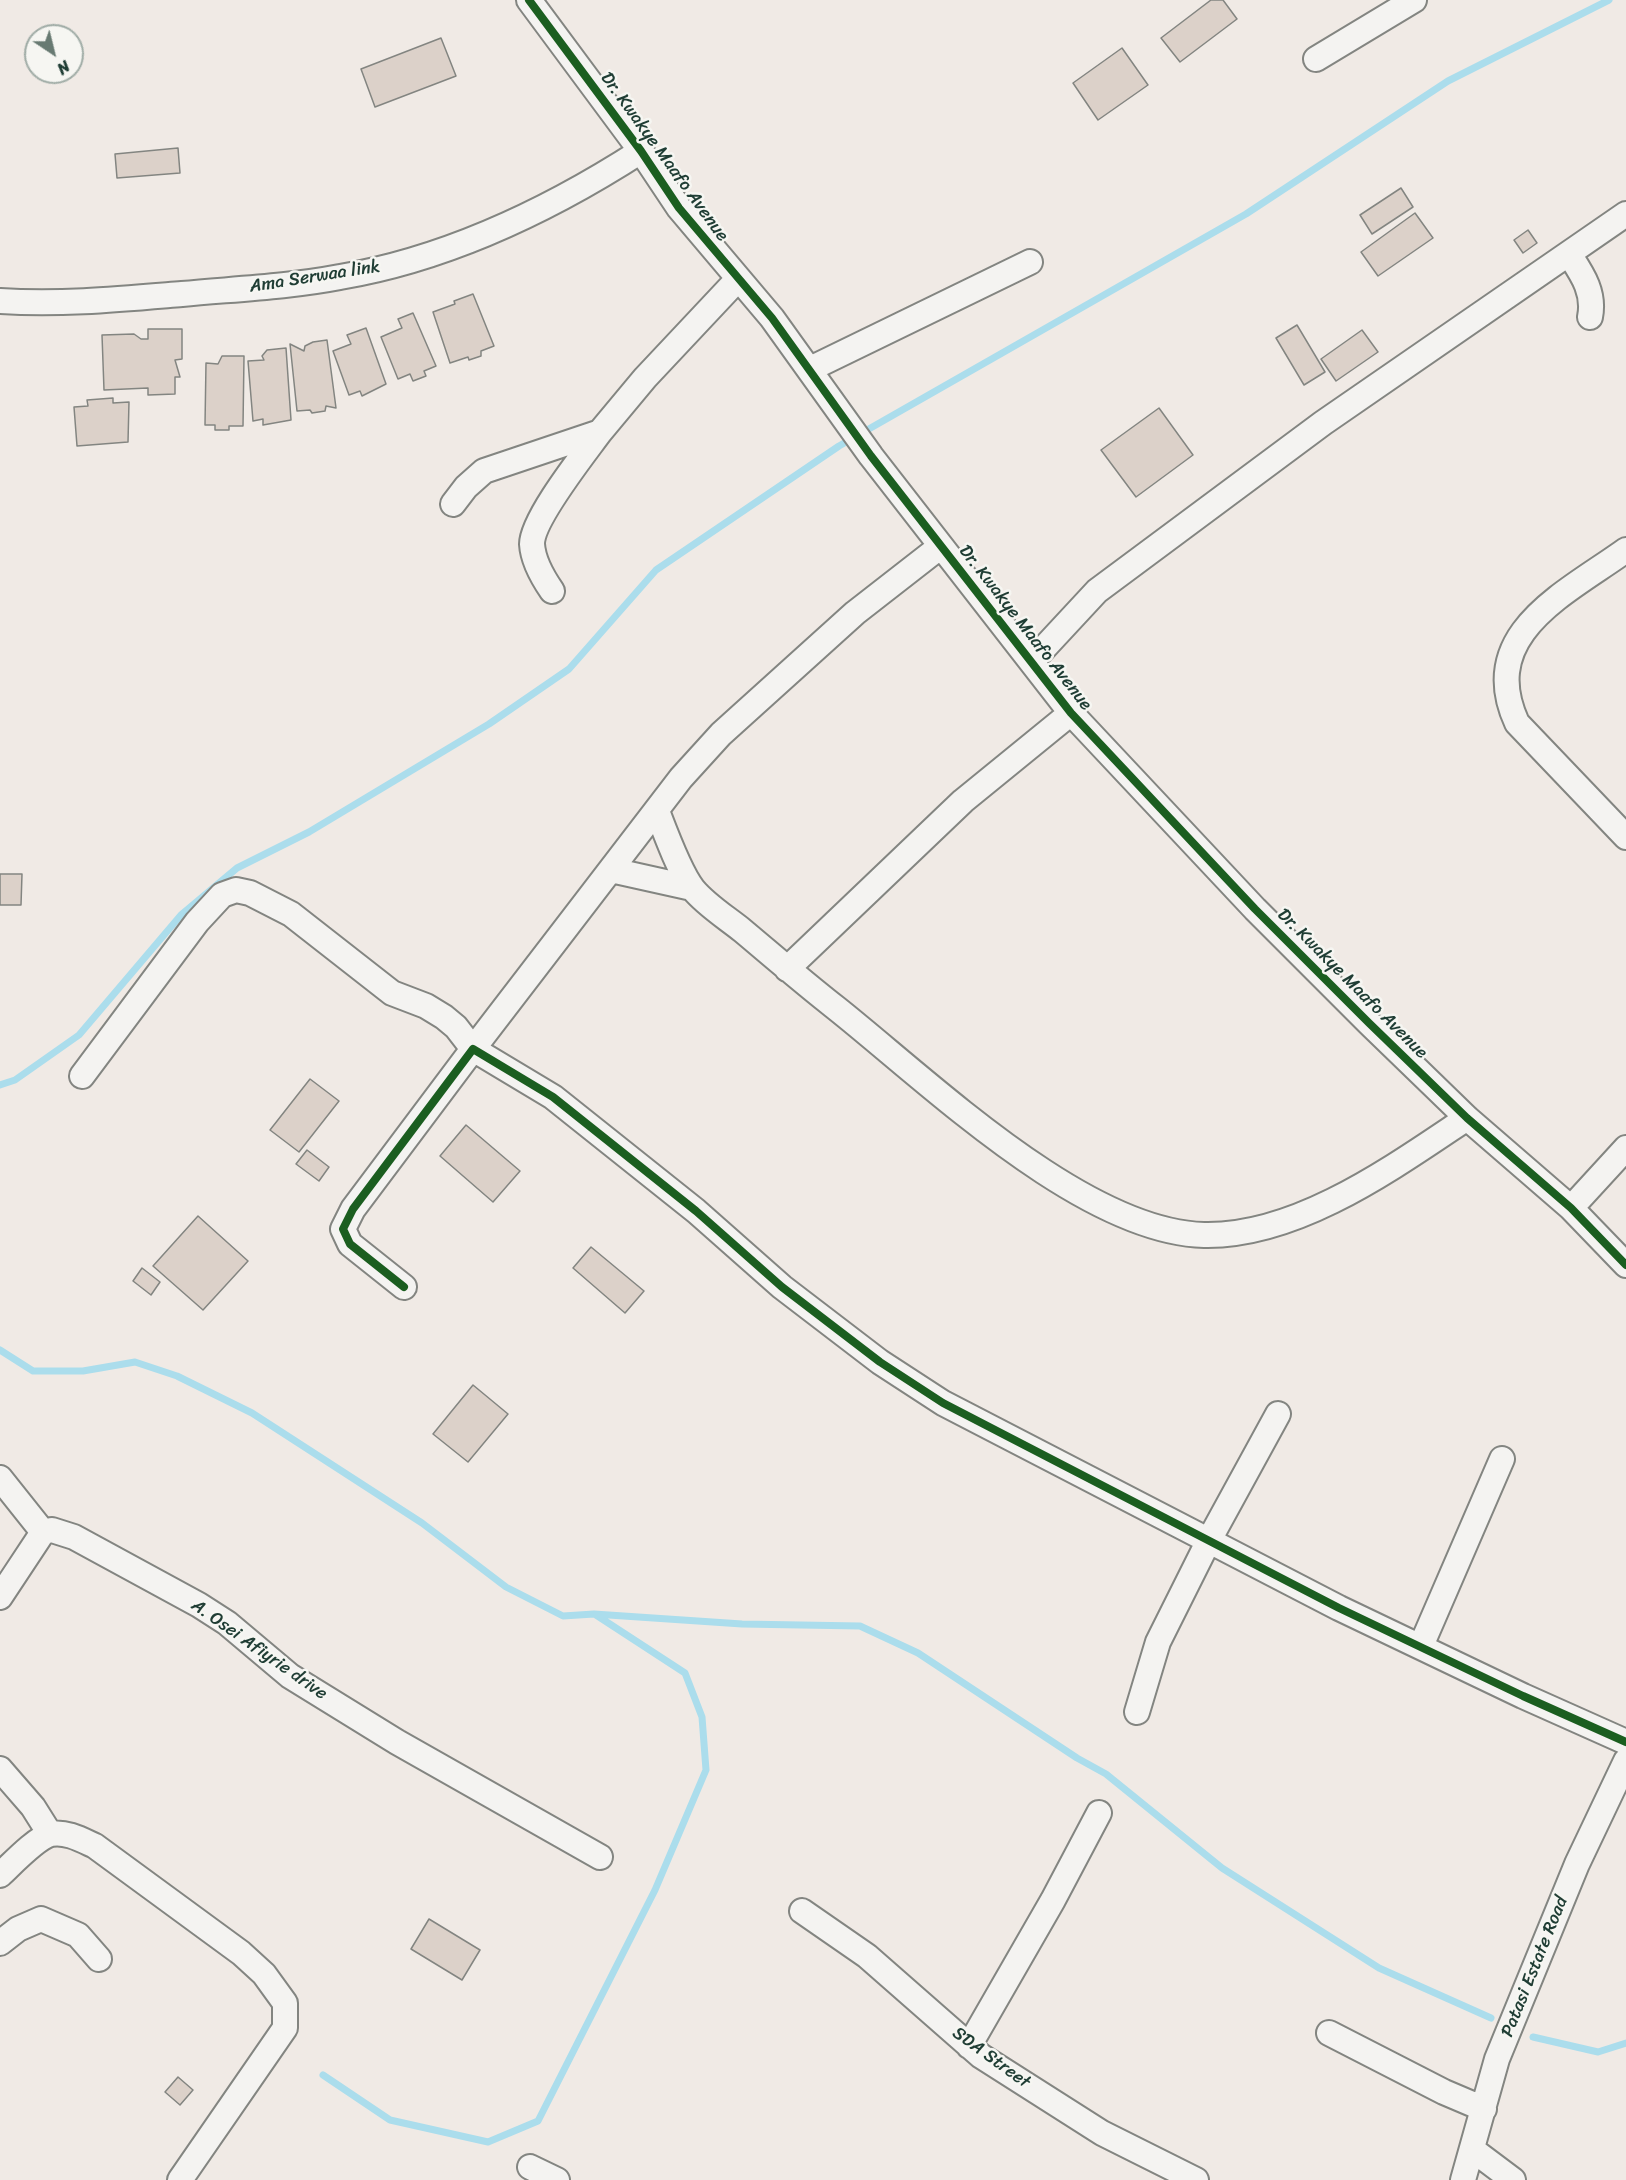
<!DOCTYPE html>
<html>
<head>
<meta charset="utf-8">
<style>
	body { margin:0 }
	#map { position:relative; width:1626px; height:2180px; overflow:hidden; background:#f0eae5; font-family:Sriracha,sans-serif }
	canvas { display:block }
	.north { position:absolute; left:24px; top:24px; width:60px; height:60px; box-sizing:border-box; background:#f6f6f2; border:2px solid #a0aca6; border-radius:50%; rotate:145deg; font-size:16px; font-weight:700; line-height:24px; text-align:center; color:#1f3d34 }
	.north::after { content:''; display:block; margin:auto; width:21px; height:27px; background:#687a72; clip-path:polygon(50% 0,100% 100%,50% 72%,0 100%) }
</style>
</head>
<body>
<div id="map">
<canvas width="1626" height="2180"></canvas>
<div class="north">N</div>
</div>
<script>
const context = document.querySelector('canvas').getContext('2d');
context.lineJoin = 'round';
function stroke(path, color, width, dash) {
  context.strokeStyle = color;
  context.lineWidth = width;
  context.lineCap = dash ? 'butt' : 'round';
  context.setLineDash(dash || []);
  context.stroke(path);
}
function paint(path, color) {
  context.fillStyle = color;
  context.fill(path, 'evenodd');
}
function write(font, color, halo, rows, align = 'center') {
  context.font = font + ' Sriracha,sans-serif';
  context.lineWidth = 5;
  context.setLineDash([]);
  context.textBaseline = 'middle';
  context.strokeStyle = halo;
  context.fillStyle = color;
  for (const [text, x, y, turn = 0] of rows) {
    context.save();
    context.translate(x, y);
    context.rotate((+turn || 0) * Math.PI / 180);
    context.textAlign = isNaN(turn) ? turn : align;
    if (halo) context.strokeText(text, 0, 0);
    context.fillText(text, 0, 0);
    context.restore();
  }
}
stroke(new Path2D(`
	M0,1085l15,-5 64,-45 102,-120 56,-47 72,-36 180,-108 80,-55 87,-99 183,-124 407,-232 202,-133 161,-81
	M0,1350l33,21h50l52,-9 42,14 75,37 170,110 84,64 57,29 31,-2 148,10 118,2 58,27 159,105 29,16 116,94 157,100 112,50
	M1533,2037l65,15 28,-9
	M323,2075l67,45 98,22 50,-21 117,-231 51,-120 -4,-53 -17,-44 -89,-58`), '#abddec', 7);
const building = new Path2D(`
	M1211,0h12l14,19 -57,43 -19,-24z
	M441,38l15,38 -81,31 -14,-38z
	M1122,48l26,37 -50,35 -25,-37z
	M178,148l2,25 -63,5 -2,-24z
	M1401,188l12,19 -41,27 -12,-19z
	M1415,213l18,25 -55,38 -17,-24z
	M1528,230l9,13 -14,10 -9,-13z
	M473,294l21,52 -13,5v5l-12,4 -1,-3 -18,6 -17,-51 22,-8 -1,-3z
	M413,313l23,53 -12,5 2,5 -13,5 -3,-7 -12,5 -17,-42 21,-9 -4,-9z
	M1297,325l28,47 -21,13 -28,-47z
	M366,328l20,56 -24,12 -2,-5 -11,4 -16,-44 18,-7 -4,-9z
	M148,329h34v30l-7,1 5,17h-5v17l-27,1v-7l-44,2 -2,-55 32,-1 7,5h7z
	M1362,330l16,22 -42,29 -15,-22z
	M327,340l9,68 -10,-2 -1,5 -13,2 -2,-3 -13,1 -7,-67 14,7 1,-5 8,-4z
	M286,348l5,72 -28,5v-6l-10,2 -5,-60 16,-1 -2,-4 5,-6z
	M222,356h22l-1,70h-14v4h-14v-5h-10l1,-62 12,1z
	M113,398v5l16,-1 -1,40 -51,4 -3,-39 14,-1 -1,-6z
	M1159,408l34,47 -57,42 -35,-47z
	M0,874h22l-1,31h-21z
	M310,1079l29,22 -40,51 -29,-22z
	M466,1125l54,46 -27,31 -53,-46z
	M307,1150l22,17 -10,14 -23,-17z
	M198,1216l50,45 -45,49 -50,-44z
	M591,1247l53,44 -19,22 -52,-45z
	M142,1268l18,14 -9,13 -18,-14z
	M473,1385l35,29 -40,48 -35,-28z
	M429,1919l51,31 -18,30 -51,-31z
	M178,2077l15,13 -13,15 -15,-13z`);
paint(building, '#dcd1c9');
stroke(building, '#838581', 1.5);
const minor = new Path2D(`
	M529,0l112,151 38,57 93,110 99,138 200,257 184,196 114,114 98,95 104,90 55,57
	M1316,59l98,-59
	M1569,254c13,20 26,38 21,63
	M0,301c61,4 122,-2 182,-7 53,-5 106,-7 158,-17 107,-18 211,-68 301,-126
	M810,369l220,-107
	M453,504l13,-17 18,-16 116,-39 45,-54 93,-99
	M1626,550c-61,44 -150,84 -109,173l109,114
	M552,591c-9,-13 -19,-30 -20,-47 0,-25 52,-90 68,-112
	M1032,661l65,-70 226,-168 303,-209
	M657,811c8,21 23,62 36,78 13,16 34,29 50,42 31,26 61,52 93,77 92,73 247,224 368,227 93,2 188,-67 263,-117
	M611,870l81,18
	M787,969l176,-168 108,-88
	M82,1076l115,-154 25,-27 14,-5 14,3 41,21 101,79 34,13 18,11 12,10 17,22 208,-271 40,-44 134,-121 86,-67
	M1571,1208l55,-60
	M404,1287l-54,-43 -7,-15 10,-20 120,-160 80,48 143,114 86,76 98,75 63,41 396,205 184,88 103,46
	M0,1478l43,54
	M0,1597l43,-65 9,-2 22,7 125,68 28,18 63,53 107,66 203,115
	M1421,1646l81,-187
	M1137,1712l21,-70 50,-100 70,-128
	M0,1769l33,38 17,27
	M0,1875c11,-10 36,-37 51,-41 15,-3 31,6 44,12l146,107 23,21 21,29v25l-105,152
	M802,1911l65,45 114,100 121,77 94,47
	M0,1943l18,-14 23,-10 37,16 21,24
	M1329,2033l115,59 40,17
	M969,2046l84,-146 46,-87
	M1473,2150l40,30
	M530,2167l27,13
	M1463,2180l34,-121 80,-195 49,-103`);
stroke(minor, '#838581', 28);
stroke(minor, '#f4f3f1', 24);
stroke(new Path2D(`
	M529,0l112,151 38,57 93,110 99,138 200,257 184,196 114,114 98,95 104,90 55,57
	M404,1287l-54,-43 -7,-15 10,-20 120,-160 80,48 143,114 86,76 98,75 63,41 396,205 184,88 103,46`), '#1b5e20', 8);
write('18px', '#1f3d34', '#f6f6f2', [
	["Dr. Kwakye Maafo Avenue",664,157,54],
	["Ama Serwaa link",315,277,-9],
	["Dr. Kwakye Maafo Avenue",1025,628,52],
	["Dr. Kwakye Maafo Avenue",1352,984,45],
	["A. Osei Afiyrie drive",259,1650,35],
	["Patasi Estate Road",1535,1967,-68],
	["SDA Street",991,2058,36]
]);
</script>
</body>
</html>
